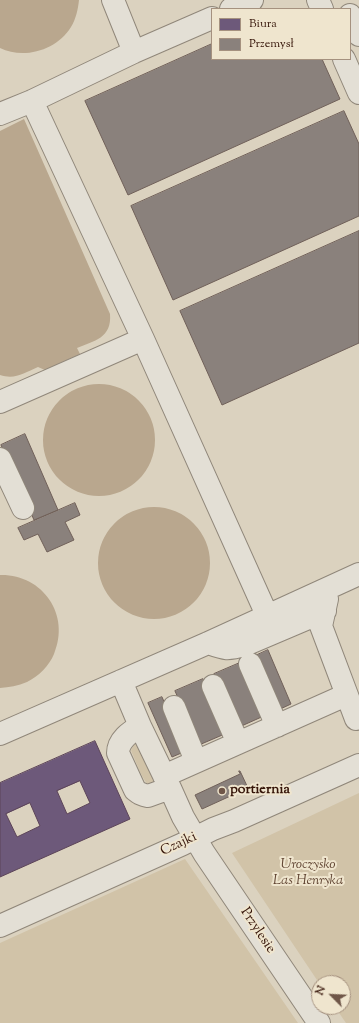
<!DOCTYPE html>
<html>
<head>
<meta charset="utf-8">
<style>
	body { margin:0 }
	#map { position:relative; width:359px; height:1023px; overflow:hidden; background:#dbd2bf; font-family:"Sorts Mill Goudy",serif }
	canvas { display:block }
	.legend { position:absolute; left:211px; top:8px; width:140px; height:52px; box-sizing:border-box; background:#efe5ce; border:1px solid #a5917f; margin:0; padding:5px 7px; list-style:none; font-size:12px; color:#351408 }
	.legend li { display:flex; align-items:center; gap:8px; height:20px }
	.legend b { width:20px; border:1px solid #a5917f }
	.north { position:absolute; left:311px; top:975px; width:40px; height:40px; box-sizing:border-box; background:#efe5ce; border:1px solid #a5917f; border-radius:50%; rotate:294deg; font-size:11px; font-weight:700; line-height:16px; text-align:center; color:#351408 }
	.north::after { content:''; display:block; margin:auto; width:14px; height:18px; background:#6f5648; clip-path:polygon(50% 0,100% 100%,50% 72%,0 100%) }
</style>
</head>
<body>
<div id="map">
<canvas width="359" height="1023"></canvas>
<ul class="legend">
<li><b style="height:11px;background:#6d597a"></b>Biura</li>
<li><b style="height:11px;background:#8a817c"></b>Przemysł</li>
</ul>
<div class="north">N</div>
</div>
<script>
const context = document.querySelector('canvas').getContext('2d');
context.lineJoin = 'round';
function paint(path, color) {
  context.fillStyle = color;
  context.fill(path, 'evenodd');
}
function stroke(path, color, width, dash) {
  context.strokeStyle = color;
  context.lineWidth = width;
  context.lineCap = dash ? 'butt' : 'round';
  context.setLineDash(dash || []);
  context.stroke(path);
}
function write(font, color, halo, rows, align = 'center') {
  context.font = font + ' "Sorts Mill Goudy",serif';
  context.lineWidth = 4;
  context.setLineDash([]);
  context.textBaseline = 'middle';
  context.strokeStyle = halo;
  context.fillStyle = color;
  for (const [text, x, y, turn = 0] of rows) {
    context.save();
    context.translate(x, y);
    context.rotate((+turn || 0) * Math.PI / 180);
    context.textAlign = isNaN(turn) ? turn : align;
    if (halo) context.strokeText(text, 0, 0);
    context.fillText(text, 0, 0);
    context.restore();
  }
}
paint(new Path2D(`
	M139,743l17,39c-2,1 -4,3 -6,3 -6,0 -15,-26 -18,-32l-1,-3 3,-5z
	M359,793v230h-13l-11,-16h8v-24h-24l-87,-130z
	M185,859l113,164h-298v-80z`), '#d1c3a8');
paint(new Path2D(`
	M0,0h79c-1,9 -3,19 -8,27 -14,23 -47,33 -71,21z
	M24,119l86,195c2,24 -16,27 -33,34l3,6 -35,16 -7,-3c-14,6 -23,13 -38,8v-244z
	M43 440a56 56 0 1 1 112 0a56 56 0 1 1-112 0Z
	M98 563a56 56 0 1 1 112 0a56 56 0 1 1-112 0Z
	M0,575c42,-1 71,39 54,79 -5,12 -15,22 -27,28 -9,4 -18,5 -27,6z`), '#b9a78e');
const offices = new Path2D(`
	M95,741l35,78 -130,58v-94zM80,781l10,22 -23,11 -10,-23zM30,803l10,23 -23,11 -11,-23z`);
paint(offices, '#6d597a');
stroke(offices, '#5c4458', 1);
const industry = new Path2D(`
	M212,44v15h110l18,40 -212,96 -43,-94z
	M344,111l15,33v72l-186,84 -42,-94z
	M359,231v112l-137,62 -42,-94z
	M25,434l33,76 -24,10 -33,-75z
	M75,503l5,12 -15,7 9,18 -27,12 -9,-18 -14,6 -6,-12z
	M268,650l23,54 -15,7 -23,-54z
	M242,662l24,53 -29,13 -23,-54z
	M203,679l24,54 -28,12 -24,-54z
	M162,697l24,54 -14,6 -24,-54z
	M239,771h1l8,17 -46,21 -7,-14 45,-21z`);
paint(industry, '#8a817c');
stroke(industry, '#706059', 1);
const minor = new Path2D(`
	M113,0l21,52
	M318,0l4,9
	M231,9l21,-9
	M350,15l9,20
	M344,59l15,34
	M32,101l111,238 124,276
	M0,114l32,-13 102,-49 78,-34
	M0,402l143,-63
	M0,459l23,49
	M324,590l3,9 -6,27 35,93
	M208,643c17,6 19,7 37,2l80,-34
	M250,664l27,62
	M121,681l19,45 30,62 13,29 21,36 115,170
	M213,686l25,57
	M174,707l22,54
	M140,726c-10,6 -22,14 -22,27l17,37 4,3 5,2 4,1 22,-8
	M0,734l208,-91 151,-69
	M164,776l182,-81
	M0,926l183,-82 30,-15 21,-8 125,-56`);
stroke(minor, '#90877a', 24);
stroke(minor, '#e3dfd5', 22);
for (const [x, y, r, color] of [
	[222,791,4,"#6f5648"]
]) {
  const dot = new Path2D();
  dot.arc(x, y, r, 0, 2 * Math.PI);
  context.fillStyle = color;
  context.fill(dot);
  stroke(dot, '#efe5ce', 1.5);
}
write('bold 14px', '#351408', '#efe5ce', [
	["portiernia",230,791]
], 'left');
write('14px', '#351408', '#efe5ce', [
	["Czajki",179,845,-25],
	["Przylesie",257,931,56]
]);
write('italic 14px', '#614533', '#efe5ce', [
	["Uroczysko",308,866],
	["Las Henryka",308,882]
]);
</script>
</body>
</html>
